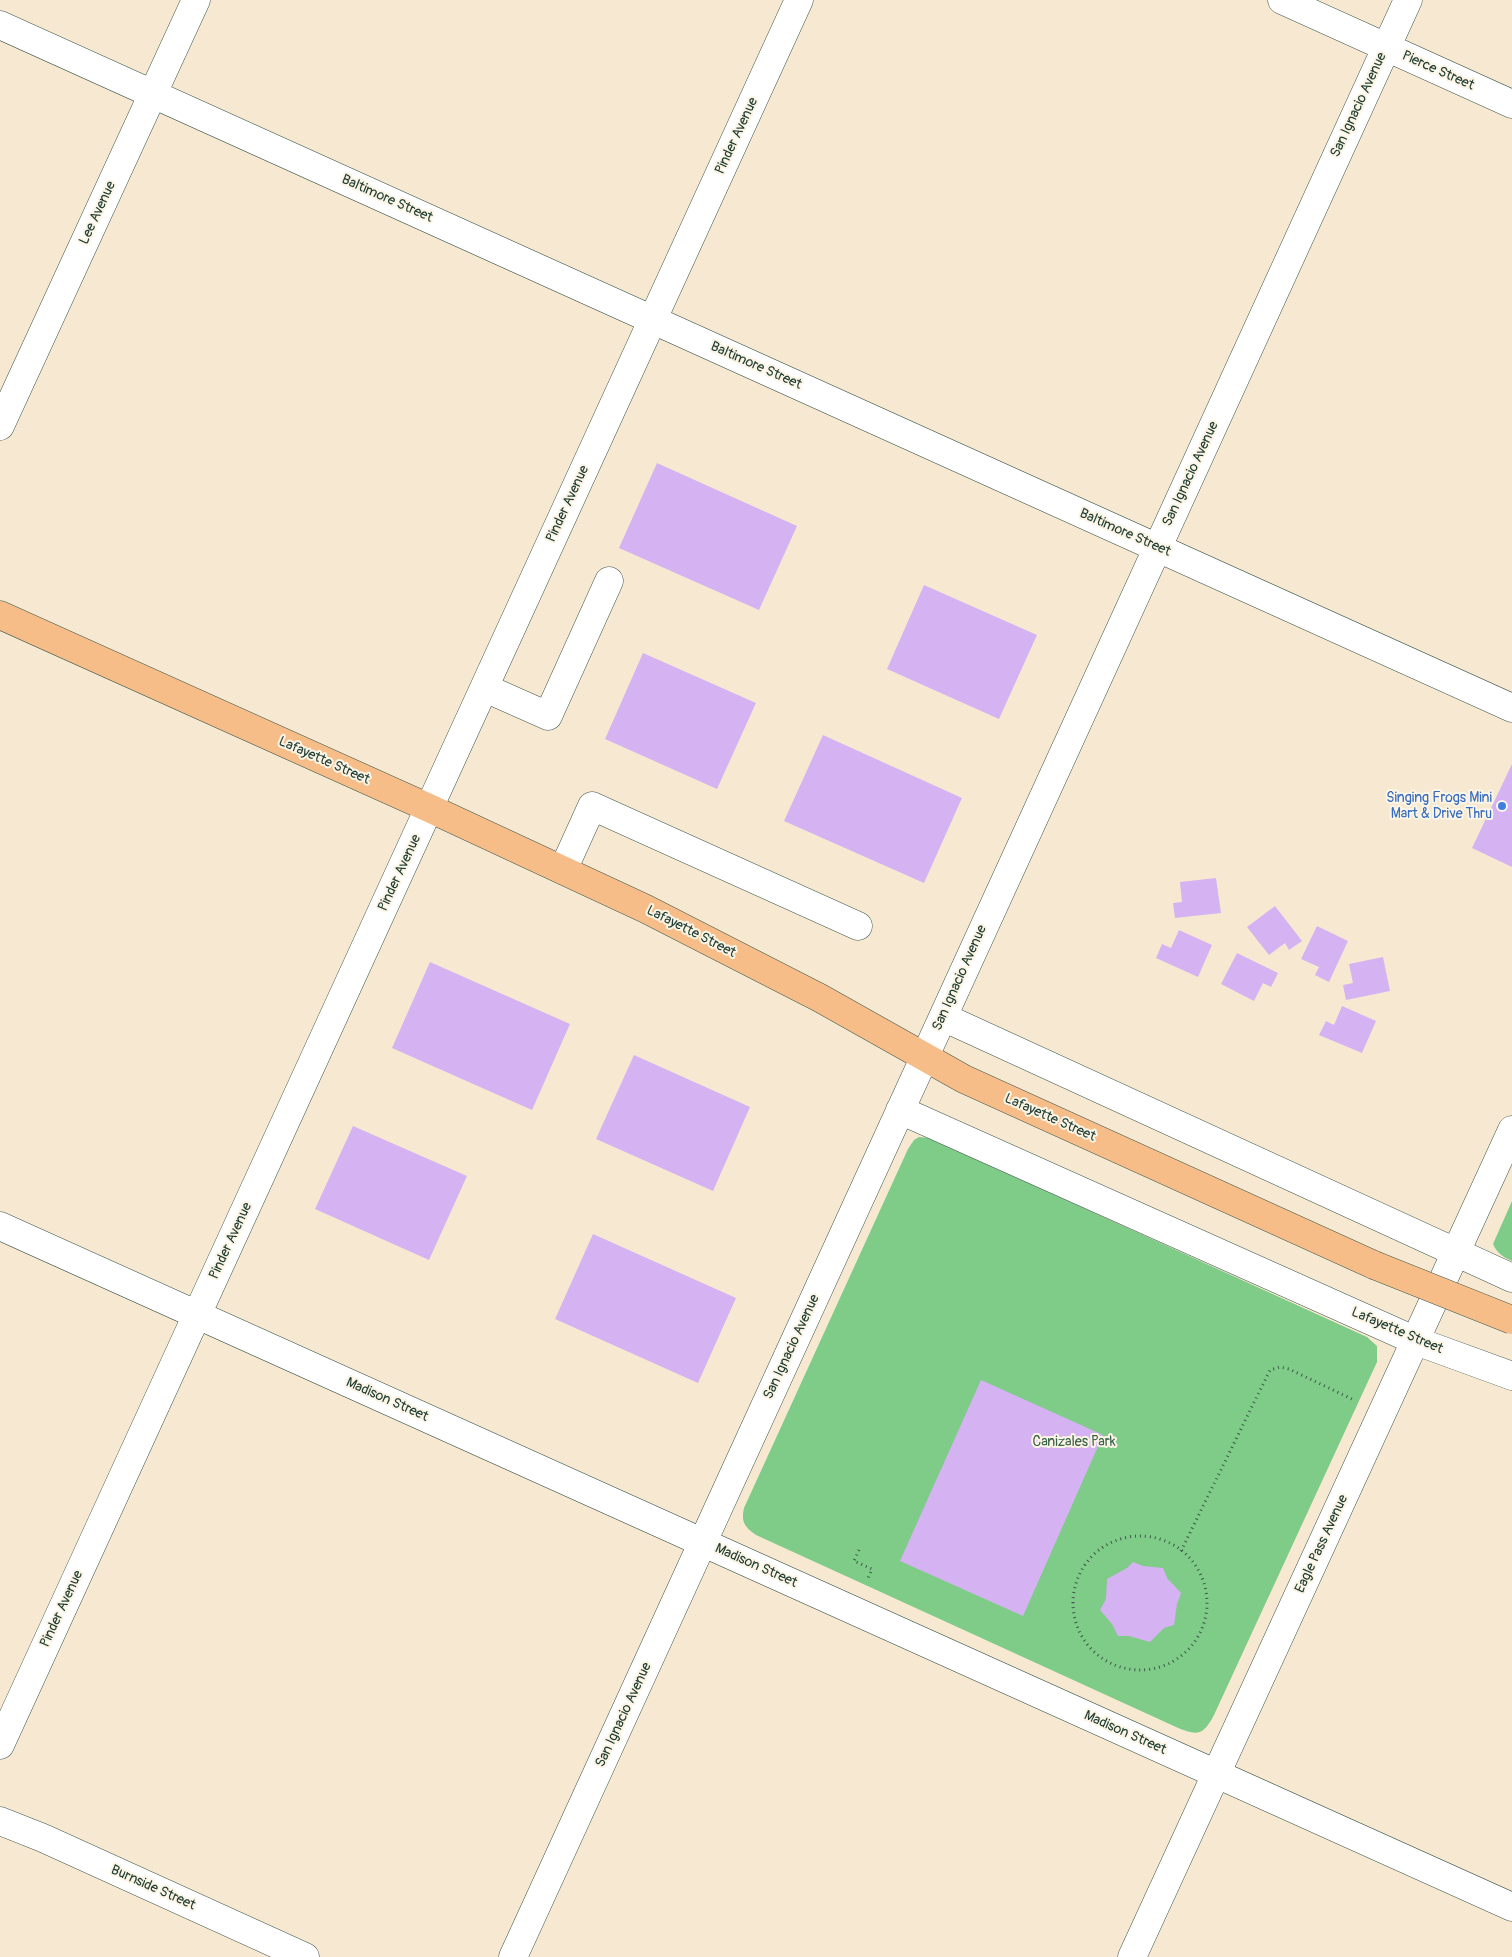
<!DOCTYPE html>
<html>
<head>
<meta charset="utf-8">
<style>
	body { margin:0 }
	canvas { display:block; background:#f7e9d1 }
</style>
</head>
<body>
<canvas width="1512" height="1957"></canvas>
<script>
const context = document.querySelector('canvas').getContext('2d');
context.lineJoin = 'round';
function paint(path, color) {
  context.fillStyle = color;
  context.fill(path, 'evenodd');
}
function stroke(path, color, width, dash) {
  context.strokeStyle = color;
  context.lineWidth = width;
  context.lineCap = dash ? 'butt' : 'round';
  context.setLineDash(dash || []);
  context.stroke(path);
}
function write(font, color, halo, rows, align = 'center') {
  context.font = font + ' Pangolin,sans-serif';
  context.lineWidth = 4;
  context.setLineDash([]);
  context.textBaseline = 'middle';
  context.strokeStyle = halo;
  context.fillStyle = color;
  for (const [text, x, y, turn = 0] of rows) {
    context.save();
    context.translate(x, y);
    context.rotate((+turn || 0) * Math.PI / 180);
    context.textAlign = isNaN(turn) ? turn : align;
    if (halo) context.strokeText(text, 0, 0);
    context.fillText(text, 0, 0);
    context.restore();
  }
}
paint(new Path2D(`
	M919,1137l11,1 437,199 10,9v16l-163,353c-11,21 -17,21 -38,12l-420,-192c-12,-8 -15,-14 -12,-27l164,-359 6,-9z
	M1512,1201v60c-9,-4 -15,-8 -19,-17z`), '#7fcb88');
paint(new Path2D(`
	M657,463l140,63 -38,84 -140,-62z
	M924,585l113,50 -38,84 -112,-50z
	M643,653l113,50 -39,86 -112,-50z
	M823,735l139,63 -38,85 -140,-62z
	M1512,764v103l-40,-19z
	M1216,878l5,35 -46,5 -2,-15 9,-1 -2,-20z
	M1275,906l27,35 -13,9 -4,-7 -16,12 -22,-28z
	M1317,926l31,15 -19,41 -14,-7 4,-8 -18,-8z
	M1179,930l33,15 -14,32 -42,-19 6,-14 9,4z
	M1237,953l41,20 -7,14 -8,-4 -9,18 -33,-17z
	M1383,957l7,34 -44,9 -3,-15 10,-2 -4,-19z
	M430,962l140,62 -38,86 -140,-62z
	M1342,1006l34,15 -14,32 -43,-18 7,-14 8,4z
	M634,1055l116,52 -37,84 -117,-52z
	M353,1126l114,50 -38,84 -114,-51z
	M593,1234l143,64 -38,85 -143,-64z
	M981,1380l122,55 -80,181 -123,-55z
	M1133,1562l10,4 20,2 4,10 14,15 -4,11 -3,21 -10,3 -14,14 -21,-6h-11l-6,-12 -12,-14 6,-11 1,-20 20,-11z`), '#d5b3f3');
const minor = new Path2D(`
	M1282,0l230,104
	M0,25l1512,683
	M0,426l196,-426
	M485,688l63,28 61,-135
	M563,870l29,-64 266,120
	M943,1017l569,261
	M900,1110l516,231 96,35
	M0,1226l1512,681
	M0,1745l799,-1745
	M0,1821l43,17 262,119
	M513,1957l895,-1957
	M1132,1957l380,-827`);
const major = new Path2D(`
	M0,615l429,193 217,101 174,89 144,81 410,186`);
stroke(minor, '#3f574c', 29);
stroke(major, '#3f574c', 29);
stroke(new Path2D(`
	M1073 1603a67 67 0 1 1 134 0a67 67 0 1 1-134 0Z
	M859,1550l-5,11 18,8 -5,12
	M1181,1551l89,-181 10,-3 9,2 65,31`), '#3f574c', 3, [1, 4]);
stroke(minor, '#fff', 28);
stroke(major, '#f7bd88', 28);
const majorBridge = new Path2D(`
	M1374,1265l138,55`);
stroke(majorBridge, '#3f574c', 29, []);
stroke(majorBridge, '#f7bd88', 28);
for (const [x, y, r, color] of [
	[1502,806,5,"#3f7fe0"]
]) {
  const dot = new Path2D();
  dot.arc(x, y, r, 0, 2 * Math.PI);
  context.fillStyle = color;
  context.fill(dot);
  stroke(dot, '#fcf5e5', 2);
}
write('14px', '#1f3d34', '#fcf5e5', [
	["Pierce Street",1438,71,24],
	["San Ignacio Avenue",1359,105,-65],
	["Pinder Avenue",737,136,-65],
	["Baltimore Street",387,199,24],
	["Lee Avenue",98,213,-65],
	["Baltimore Street",756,366,24],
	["San Ignacio Avenue",1191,474,-65],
	["Pinder Avenue",568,504,-65],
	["Baltimore Street",1125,533,24],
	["Lafayette Street",324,761,24],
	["Pinder Avenue",400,873,-65],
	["Lafayette Street",691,932,27],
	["San Ignacio Avenue",960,978,-66],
	["Lafayette Street",1050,1118,24],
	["Pinder Avenue",231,1241,-65],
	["Lafayette Street",1397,1331,23],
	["San Ignacio Avenue",792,1347,-65],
	["Madison Street",387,1400,24],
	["Eagle Pass Avenue",1322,1544,-65],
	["Madison Street",756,1566,24],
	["Pinder Avenue",62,1609,-65],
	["San Ignacio Avenue",624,1715,-65],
	["Madison Street",1125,1733,24],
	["Burnside Street",153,1888,24]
]);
write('14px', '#366cbe', '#fcf5e5', [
	["Singing Frogs Mini",1492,798],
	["Mart & Drive Thru",1492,814]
], 'right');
write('14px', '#376049', '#fcf5e5', [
	["Canizales Park",1074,1442]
]);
</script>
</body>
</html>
